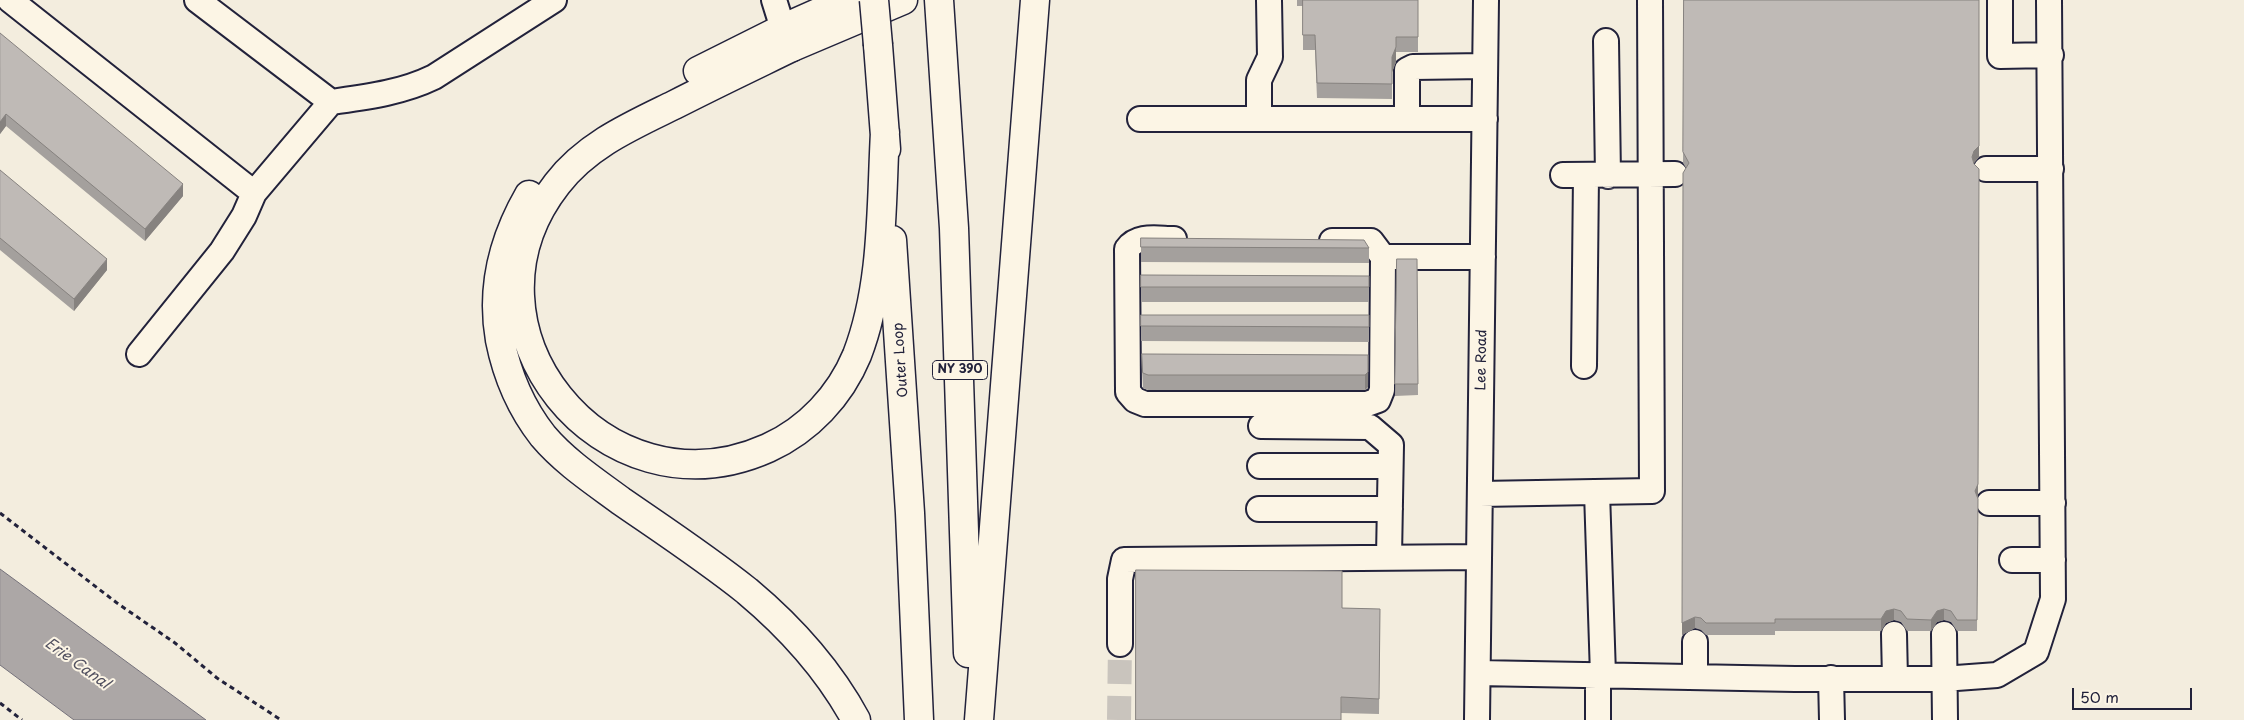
<!DOCTYPE html>
<html>
<head>
<meta charset="utf-8">
<style>
	body { margin:0 }
	#map { position:relative; width:2244px; height:720px; overflow:hidden; background:#f3edde; font-family:"Playpen Sans",sans-serif }
	canvas { display:block }
	.scale { position:absolute; left:2072px; top:688px; width:120px; height:22px; box-sizing:border-box; border:2px solid #22223b; border-top:0; padding-left:6px; font-size:15px; line-height:18px; white-space:nowrap; color:#22223b; -webkit-text-stroke:4px #fcf5e5; paint-order:stroke }
</style>
</head>
<body>
<div id="map">
<canvas width="2244" height="720"></canvas>
<div class="scale">50 m</div>
</div>
<script>
const context = document.querySelector('canvas').getContext('2d');
context.lineJoin = 'round';
function paint(path, color) {
  context.fillStyle = color;
  context.fill(path, 'evenodd');
}
function stroke(path, color, width, dash) {
  context.strokeStyle = color;
  context.lineWidth = width;
  context.lineCap = dash ? 'butt' : 'round';
  context.setLineDash(dash || []);
  context.stroke(path);
}
function write(font, color, halo, rows, align = 'center') {
  context.font = font + ' "Playpen Sans",sans-serif';
  context.lineWidth = 4;
  context.setLineDash([]);
  context.textBaseline = 'middle';
  context.strokeStyle = halo;
  context.fillStyle = color;
  for (const [text, x, y, turn = 0] of rows) {
    context.save();
    context.translate(x, y);
    context.rotate((+turn || 0) * Math.PI / 180);
    context.textAlign = isNaN(turn) ? turn : align;
    if (halo) context.strokeText(text, 0, 0);
    context.fillText(text, 0, 0);
    context.restore();
  }
}
const water = new Path2D(`
	M0,569l206,151h-132l-74,-55z`);
paint(water, '#aca7a6');
stroke(water, '#75727b', 1);
stroke(new Path2D(`
	M1119,720l1,-76`), '#c9c4bd', 24, [24, 12]);
const minor = new Path2D(`
	M10,0l244,193
	M197,0l134,102
	M774,0l5,16 13,29
	M2000,0v56l51,-1
	M1606,41l2,135
	M1140,119h345
	M1259,119v-39l11,-23 -1,-57
	M1407,119v-49l6,-3 72,-1
	M1986,169h65
	M1563,175l112,-1
	M1174,239c-16,0 -37,-5 -47,10l1,143 7,8 10,4h222l11,-4 4,-10 1,-133h100
	M1332,241h39l12,16
	M139,354l83,-103 22,-35 10,-23 77,-91c35,-5 70,-9 103,-25l120,-77
	M1584,366l2,-191
	M1261,426l109,1 21,18 -2,112
	M1260,466h130
	M1597,492l6,183
	M1480,494l172,-3 -2,-491
	M1989,503h64
	M1259,509h131
	M2012,560h41
	M1894,634l1,45
	M1944,634l1,86
	M1120,644v-65l4,-19 355,-3
	M1478,673l317,6h148l54,-4 39,-23 17,-53 -4,-599
	M1598,675v45
	M1695,677v-35
	M1831,678l1,42
	M1477,720l9,-720`);
const major = new Path2D(`
	M784,28l63,-28
	M792,47l111,-47`);
const highway = new Path2D(`
	M939,0l15,228 14,425
	M878,45l8,104
	M792,47c-39,19 -79,38 -118,58 -43,21 -87,40 -117,79 -111,142 46,338 211,264 40,-18 72,-52 89,-93 27,-70 24,-150 28,-223
	M698,71l86,-43
	M529,195c-26,45 -38,94 -29,145 7,35 21,68 43,96 22,26 51,45 78,65 42,29 86,58 126,90 43,36 82,79 109,129
	M892,240l18,273 9,207
	M979,720l56,-720`);
stroke(minor, '#22223b', 28);
stroke(major, '#22223b', 31);
stroke(highway, '#22223b', 31);
stroke(new Path2D(`
	M0,513l117,90 58,40 42,35 64,42
	M0,703l22,17`), '#22223b', 3, [5, 4]);
stroke(minor, '#fcf5e5', 24);
stroke(major, '#fcf5e5', 28);
stroke(highway, '#fcf5e5', 28);
const highwayBridge = new Path2D(`
	M874,0l4,45`);
stroke(highwayBridge, '#22223b', 31, []);
stroke(highwayBridge, '#fcf5e5', 28);
paint(new Path2D(`
	M1297,0h121v52h-22v10l-4,10v27l-75,-1 -2,-48h-12v-44h-6z
	M1684,0h295v157l-5,6 4,333 -1,135h-20l-6,-9 -7,-2 -7,2 -6,9h-24l-6,-9 -7,-2 -8,3 -5,8h-106v4h-69l-5,-5 -6,-2 -13,7 4,-467 -3,-5z
	M0,33l183,163 -38,45 -139,-115 -6,8z
	M0,170l107,100 -33,41 -74,-61z
	M1141,238l228,10v15l-228,-1z
	M1397,259h20l1,136 -23,1z
	M1141,275l228,1v26h-228z
	M1141,315h228v27l-228,-1z
	M1142,354l226,1v32l-3,3h-217l-5,-2 -1,-19z
	M1342,608l38,1 -1,105 -38,-1z`), '#a4a09d');
paint(new Path2D(`
	M1979,0v157l-5,6 -2,-6 2,-6z
	M1396,47v15l-4,10v27v-42z
	M6,114v12l-6,8v-12z
	M1979,169l-1,327 -3,7v-12z
	M183,184v12l-38,45v-12z
	M107,259v11l-33,41v-12z
	M1368,355v32l-3,3v-15z
	M1894,609v11l-8,3 -5,8v-12l5,-8z
	M1944,609v11l-7,2 -6,9v-11l6,-9z
	M1695,617v11l-13,7v-12z`), '#86827f');
const building = new Path2D(`
	M1303,0h115v37h-22v10l-4,10v27l-75,-1 -2,-48h-12z
	M1684,0h295v146l-5,5 -2,6 2,7 5,5 -1,315 -3,7 3,8 -1,121h-20l-6,-9 -7,-2 -7,2 -6,9 -24,-1 -6,-8 -7,-2 -8,2 -5,8h-106v4h-69l-5,-5 -6,-1 -13,6 1,-450 6,-10 -6,-11z
	M0,33l183,151 -38,45 -139,-115 -6,8z
	M0,170l107,89 -33,40 -74,-61z
	M1141,238l223,2 5,8 -228,-1z
	M1397,259h20l1,125h-23z
	M1141,275l228,1v11h-228z
	M1141,315h228v12l-228,-1z
	M1142,354l226,1v17l-3,3h-217l-5,-2z
	M1136,570l206,1v37l38,1 -1,90 -38,-2v23h-205z`);
paint(building, '#bfbab6');
stroke(building, '#86827f', 1);
for (const [x, y, w] of [
	[960,370,55]
]) {
  const box = new Path2D();
  box.roundRect(x - w / 2, y - 9.5, w, 19, 4);
  context.fillStyle = '#fcf5e5';
  context.fill(box);
  stroke(box, '#22223b', 1);
}
write('bold 12px', '#22223b', null, [
	["NY 390",960,370]
]);
write('14px', '#22223b', '#fcf5e5', [
	["Outer Loop",901,360,-94],
	["Lee Road",1482,360,-89]
]);
write('italic 15px', '#525160', '#fcf5e5', [
	["Erie Canal",77,664,36]
]);
</script>
</body>
</html>
